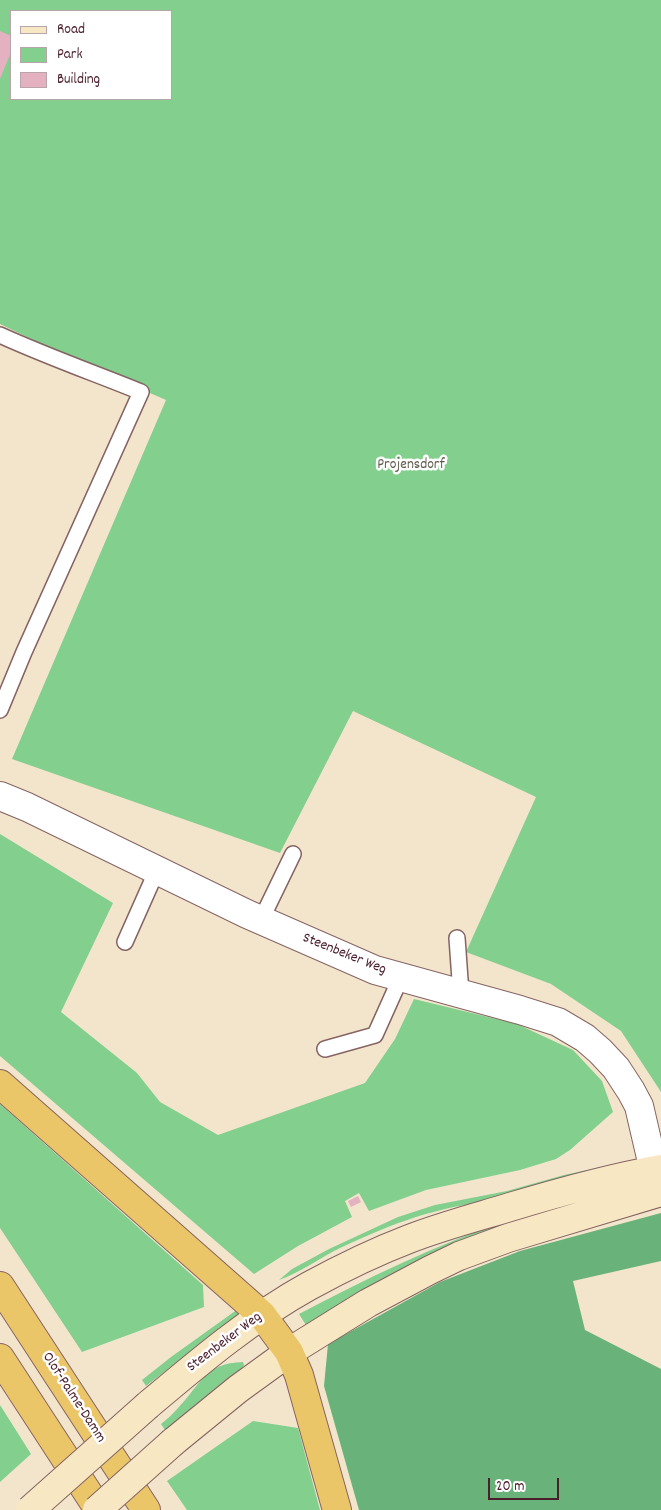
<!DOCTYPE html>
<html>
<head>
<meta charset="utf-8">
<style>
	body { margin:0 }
	#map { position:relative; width:661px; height:1510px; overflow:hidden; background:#f3e5cc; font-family:Dekko,sans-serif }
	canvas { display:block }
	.legend { position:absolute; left:10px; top:10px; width:162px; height:90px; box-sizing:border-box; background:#fff; border:1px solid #b7a5aa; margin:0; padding:6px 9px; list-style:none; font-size:15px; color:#4a1f2b }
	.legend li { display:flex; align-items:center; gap:10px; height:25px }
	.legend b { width:25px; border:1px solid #b7a5aa }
	.scale { position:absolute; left:488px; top:1478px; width:71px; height:22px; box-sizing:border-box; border:2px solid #4a1f2b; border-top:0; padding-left:6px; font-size:15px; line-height:18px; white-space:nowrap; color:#4a1f2b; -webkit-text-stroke:4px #fff; paint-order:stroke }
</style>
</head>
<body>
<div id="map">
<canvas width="661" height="1510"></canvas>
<ul class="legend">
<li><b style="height:6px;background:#f7e8c3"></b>Road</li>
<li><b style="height:14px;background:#82cf8e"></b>Park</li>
<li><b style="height:14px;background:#e4b1c0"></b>Building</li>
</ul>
<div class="scale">20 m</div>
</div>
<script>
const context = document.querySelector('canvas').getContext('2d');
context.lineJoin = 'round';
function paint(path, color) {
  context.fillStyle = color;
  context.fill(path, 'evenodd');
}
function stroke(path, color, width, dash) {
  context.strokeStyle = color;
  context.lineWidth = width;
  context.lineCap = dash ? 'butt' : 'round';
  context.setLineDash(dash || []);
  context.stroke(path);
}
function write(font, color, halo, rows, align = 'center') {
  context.font = font + ' Dekko,sans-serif';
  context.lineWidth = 5;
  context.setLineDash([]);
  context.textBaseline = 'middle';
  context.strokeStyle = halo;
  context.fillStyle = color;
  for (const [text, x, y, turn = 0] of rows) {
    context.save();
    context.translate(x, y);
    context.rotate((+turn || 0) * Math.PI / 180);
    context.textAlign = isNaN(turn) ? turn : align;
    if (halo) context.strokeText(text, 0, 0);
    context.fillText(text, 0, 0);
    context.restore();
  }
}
paint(new Path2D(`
	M0,0h661v1092l-40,-61 -70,-47 -85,-32 70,-155 -183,-86 -73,142 -268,-94 154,-359 -85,-37 -81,-39zM11,11h160v88h-160z
	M0,834l113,69 -52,109 76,61 23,29 58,33 147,-52 30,-44 19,-40 103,25 56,26 29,31 11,31 -43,38 -14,9 -36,11 -94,20 -57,21 -10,-18 -14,8 7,16 -54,29 -44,28 -254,-218z
	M0,1104l203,181 1,22 -122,45 -82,-124z
	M611,1165l1,3 -128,34c-56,7 -100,25 -150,49 -18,10 -36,22 -55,29l13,-11 37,-20 69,-32 37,-12 72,-14 57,-16z
	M622,1187l-313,143 -10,-16c68,-36 137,-69 209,-94 37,-14 77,-23 114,-33z
	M238,1309l5,9 -66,44 -31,24 -4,-6 29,-23z
	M243,1362l1,3 -3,5 -76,60 -4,-6c6,-5 12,-10 17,-16 23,-24 27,-45 65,-46z
	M0,1405l31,49 -31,28z
	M253,1421l45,7 22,82h-133l-20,-29z`), '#82cf8e');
paint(new Path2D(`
	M661,1213v48l-88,20 12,49 76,39v141h-302l-35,-124 4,-42 112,-62 80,-31z`), '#69b279');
paint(new Path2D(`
	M0,31l11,5v16l-11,27z
	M358,1196l3,6 -10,5 -3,-6z`), '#e4b1c0');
const service = new Path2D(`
	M0,335c46,21 94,38 141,57l-117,260 -24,58
	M261,920l32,-66
	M457,938l4,56
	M125,942l32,-72
	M325,1049l50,-14 26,-58`);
const minor = new Path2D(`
	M0,796l27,11 220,107 128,56 145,40 38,12 27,16 15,13 16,17 15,23 8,15 20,86`);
const secondary = new Path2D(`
	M148,1405c51,-43 103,-87 161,-119 33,-18 66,-34 100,-47 33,-13 68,-22 101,-32 50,-15 100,-29 151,-38
	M173,1442l65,-53 51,-37 79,-49 62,-33 29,-14 49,-18 153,-46`);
const trunk = new Path2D(`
	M0,1084l262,231 27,37 10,23 38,135
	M0,1286l146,224
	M0,1358l99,152`);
stroke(service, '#856463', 18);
stroke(minor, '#856463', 30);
stroke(secondary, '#856463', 30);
stroke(trunk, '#856463', 30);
stroke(service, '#fff', 15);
stroke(minor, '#fff', 28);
stroke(secondary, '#f7e8c3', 28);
stroke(trunk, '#ebc669', 28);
const secondaryBridge = new Path2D(`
	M30,1510l118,-105
	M97,1510l76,-68`);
stroke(secondaryBridge, '#856463', 30, []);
stroke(secondaryBridge, '#f7e8c3', 28);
write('15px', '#5e5d4e', '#fff', [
	["Projensdorf",411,466]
]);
write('15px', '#4a1f2b', '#fff', [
	["Steenbeker Weg",344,955,22],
	["Steenbeker Weg",225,1343,-37],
	["Olof-Palme-Damm",73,1398,57]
]);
</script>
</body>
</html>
